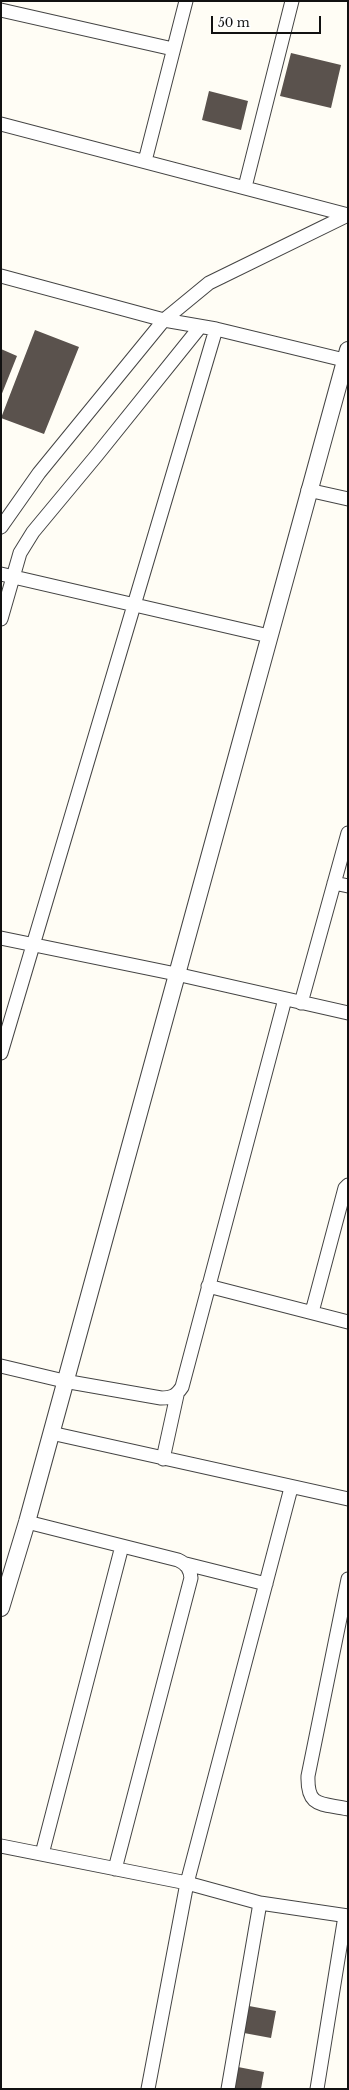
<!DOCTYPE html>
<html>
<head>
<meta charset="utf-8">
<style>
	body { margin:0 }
	#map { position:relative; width:349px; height:2090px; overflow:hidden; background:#fffdf5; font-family:"Libre Baskerville",serif }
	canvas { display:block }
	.frame { position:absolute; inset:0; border:2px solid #111; pointer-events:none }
	.scale { position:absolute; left:211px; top:16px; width:110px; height:18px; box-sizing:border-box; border:2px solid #111; border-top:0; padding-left:5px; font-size:12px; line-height:14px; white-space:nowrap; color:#111; -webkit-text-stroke:3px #fff; paint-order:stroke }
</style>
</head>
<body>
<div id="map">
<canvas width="349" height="2090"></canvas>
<div class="frame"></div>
<div class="scale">50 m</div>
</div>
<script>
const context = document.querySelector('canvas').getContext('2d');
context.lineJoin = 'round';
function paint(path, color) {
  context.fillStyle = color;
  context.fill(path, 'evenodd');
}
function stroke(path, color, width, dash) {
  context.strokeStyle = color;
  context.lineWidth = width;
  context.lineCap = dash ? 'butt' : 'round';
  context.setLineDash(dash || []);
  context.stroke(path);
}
paint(new Path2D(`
	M291,53l50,12 -10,43 -51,-12z
	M209,91l39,10 -7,29 -39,-10z
	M35,330l44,17 -35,87 -43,-16z
	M1,349l16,7 -16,40z
	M249,2006l27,5 -5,27 -27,-5z
	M238,2067l26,5 -3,17h-27z`), '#5a524d');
const minor = new Path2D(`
	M1,10l172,39
	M1,124l347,91
	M145,161l41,-160
	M245,187l47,-186
	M1,276l163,44 52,9 132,32
	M308,490l40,9
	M1,527l38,-54 125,-153 45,-37 139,-68
	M1,574l268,62
	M1,619l19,-66 13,-21 64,-77 103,-128
	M334,883l14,3
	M1,938l175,36 172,39
	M301,1003l47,-170
	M1,1053l215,-724
	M208,1286l140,36
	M312,1312l33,-124 3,-3
	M1,1366l63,15 97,17c11,0 15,-2 21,-11l103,-388
	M51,1433l297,66
	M163,1459l14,-64
	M27,1522l151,38c9,4 12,9 13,18l-76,291
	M186,1564l80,20
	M348,1579l-40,197c-1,32 13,27 40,33
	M1,1846l186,37 73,20 88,13
	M42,1854l80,-308
	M148,2089l39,-206 104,-395
	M228,2089l32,-186
	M317,2089l28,-173`);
const tertiary = new Path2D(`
	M1,1608l26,-86 321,-1172`);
stroke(minor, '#444', 15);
stroke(tertiary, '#444', 18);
stroke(minor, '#fff', 13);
stroke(tertiary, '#fff', 16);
</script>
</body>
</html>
